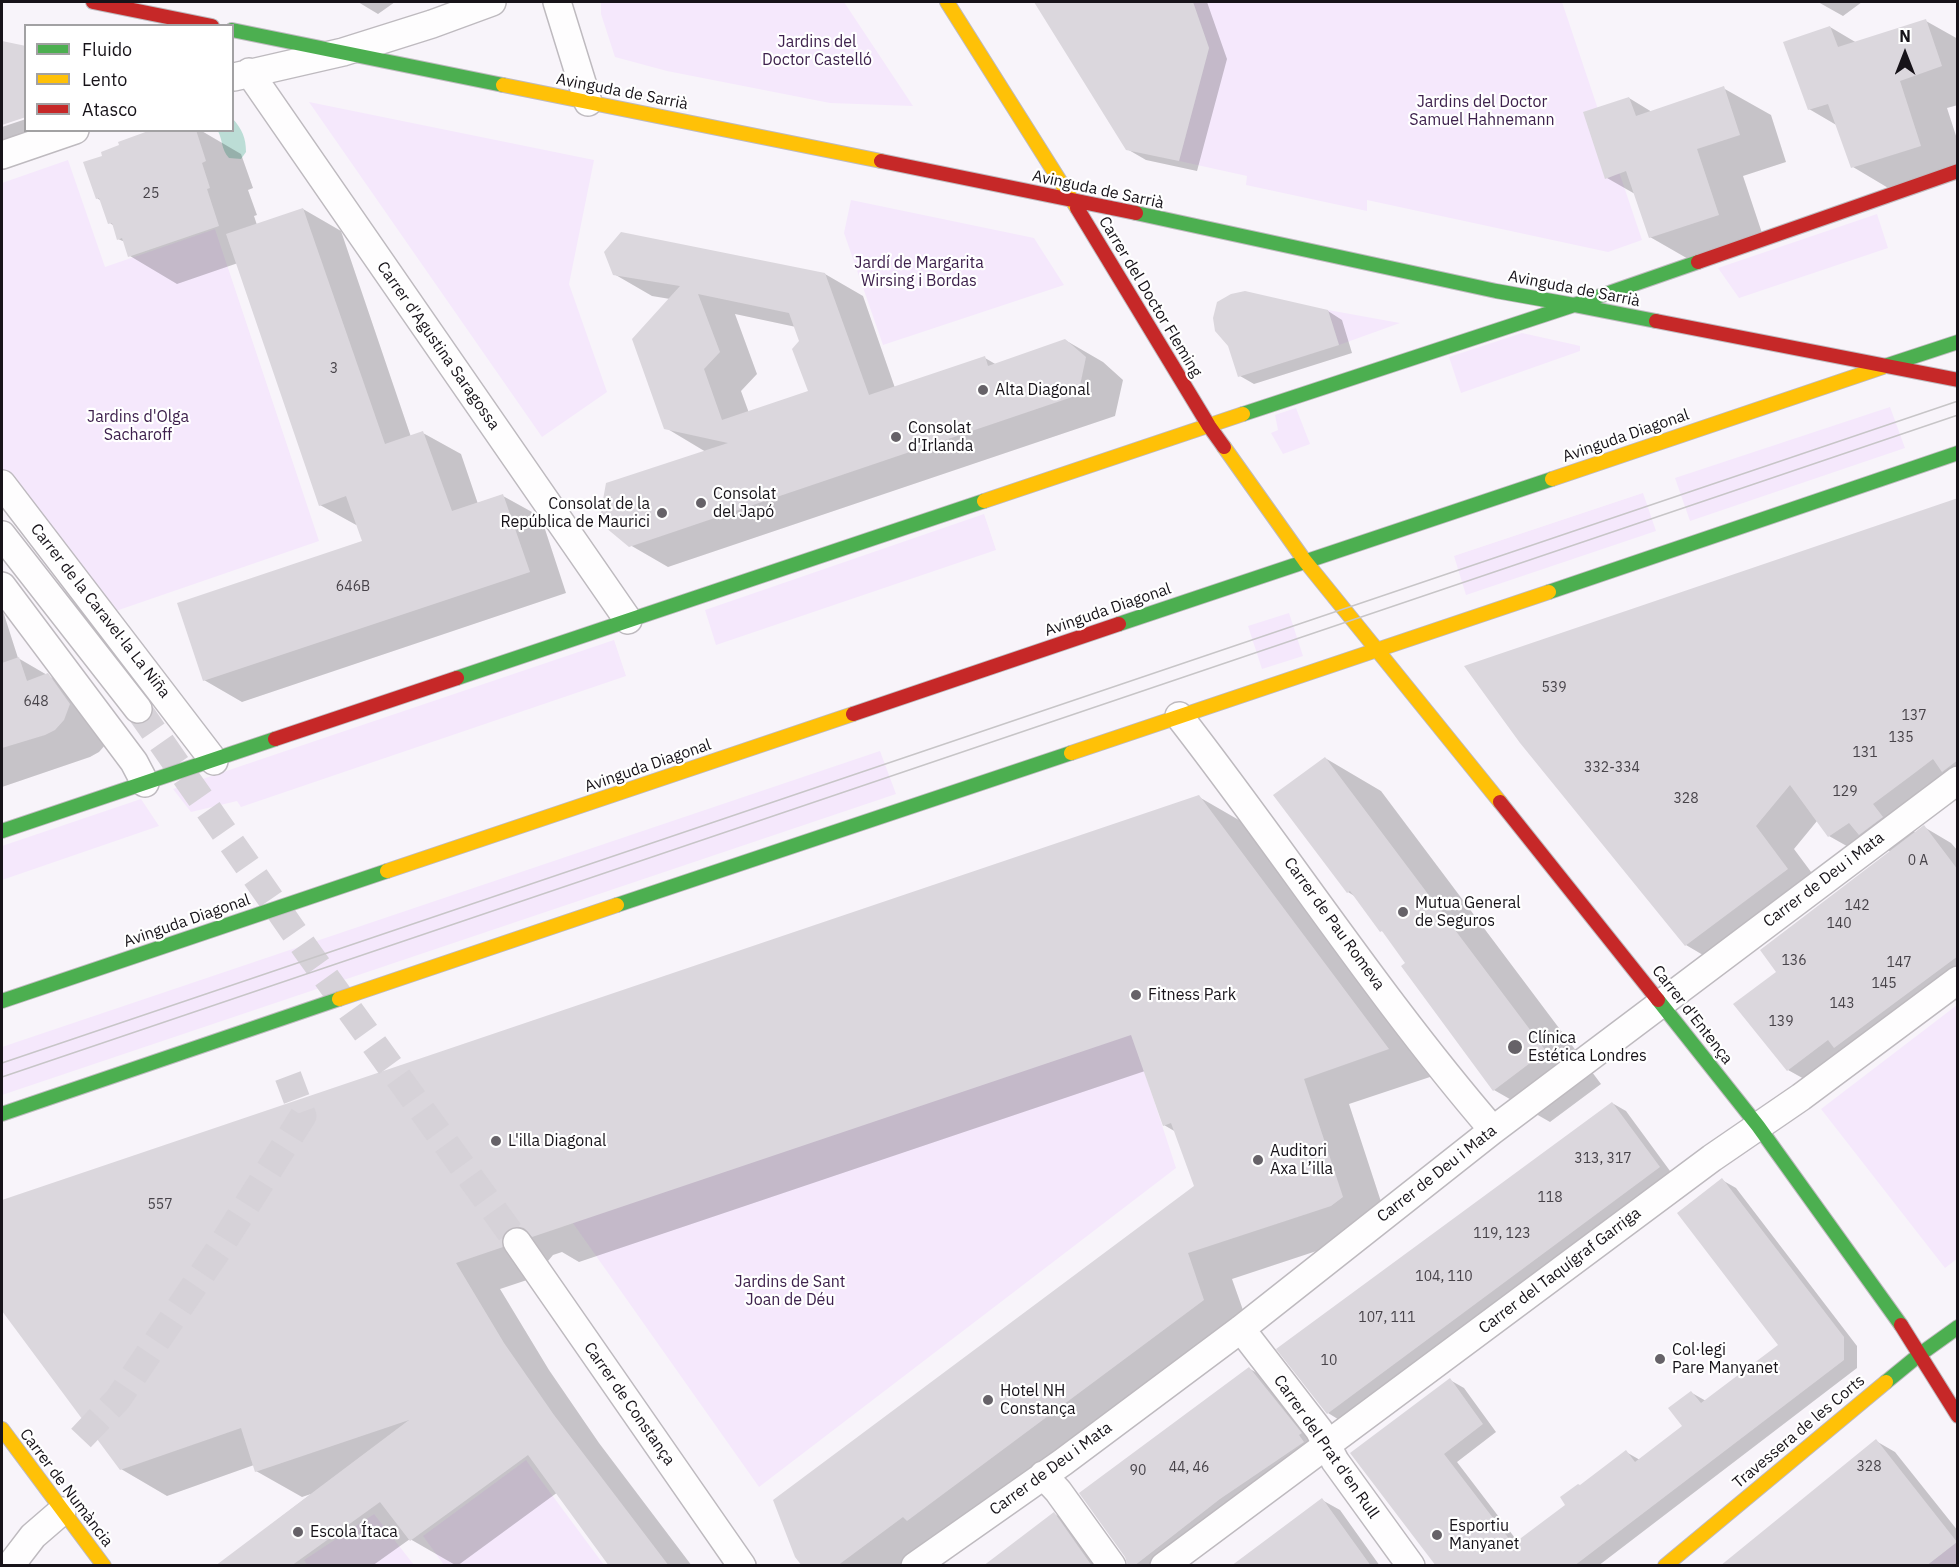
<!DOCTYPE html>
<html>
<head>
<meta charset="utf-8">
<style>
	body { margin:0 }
	#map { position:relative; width:1959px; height:1567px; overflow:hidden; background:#f8f4fa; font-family:"IBM Plex Sans",sans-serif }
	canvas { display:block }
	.frame { position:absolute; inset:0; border:3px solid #171319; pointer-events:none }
	.legend { position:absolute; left:24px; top:24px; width:210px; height:108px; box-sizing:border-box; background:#fff; border:2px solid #a2a1a3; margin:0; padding:8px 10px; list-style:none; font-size:18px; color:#171319 }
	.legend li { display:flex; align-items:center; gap:12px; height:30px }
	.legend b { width:30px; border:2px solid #a2a1a3 }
	.north { position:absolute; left:1875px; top:24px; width:60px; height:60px; -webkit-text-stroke:4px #fff; paint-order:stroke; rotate:0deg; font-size:16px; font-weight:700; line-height:24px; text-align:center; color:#171319 }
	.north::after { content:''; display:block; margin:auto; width:21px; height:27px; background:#171319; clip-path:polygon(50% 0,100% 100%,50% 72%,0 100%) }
</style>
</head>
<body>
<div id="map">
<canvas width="1959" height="1567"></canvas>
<div class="frame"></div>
<ul class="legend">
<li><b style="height:8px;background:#4caf50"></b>Fluido</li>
<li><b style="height:8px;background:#ffc107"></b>Lento</li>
<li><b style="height:8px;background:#c62828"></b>Atasco</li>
</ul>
<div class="north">N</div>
</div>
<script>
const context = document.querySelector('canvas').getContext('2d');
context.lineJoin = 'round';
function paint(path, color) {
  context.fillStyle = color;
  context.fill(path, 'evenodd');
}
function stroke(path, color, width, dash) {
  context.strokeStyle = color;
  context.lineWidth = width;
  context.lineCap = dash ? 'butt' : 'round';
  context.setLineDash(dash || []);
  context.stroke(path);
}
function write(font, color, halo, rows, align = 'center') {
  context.font = font + ' "IBM Plex Sans",sans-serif';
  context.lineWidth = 4.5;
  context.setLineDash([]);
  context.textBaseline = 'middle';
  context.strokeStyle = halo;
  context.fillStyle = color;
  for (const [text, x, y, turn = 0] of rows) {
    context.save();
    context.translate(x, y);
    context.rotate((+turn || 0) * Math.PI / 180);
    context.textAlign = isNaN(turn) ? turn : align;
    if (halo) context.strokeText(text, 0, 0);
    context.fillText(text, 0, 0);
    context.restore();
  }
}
paint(new Path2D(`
	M601,2h243l69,104 -83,-3 -163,-32 -52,-14 -14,-43z
	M1193,2h369l80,238 -34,12 -241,-52v11l-121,-26 1,-9 -68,-15 30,-113z
	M309,102l285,58 -25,124 38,108 -65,45z
	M68,160l37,107 110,-38 104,312 -209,72 -108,-142v-288z
	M851,200l183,38 30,47 -181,60 -39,-112z
	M1877,214l11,34 -149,50 -21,-30z
	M1328,310l72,13 -61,22z
	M1522,333l54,12 4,1v5l-119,42 -12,-36z
	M1890,407l15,41 -215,73 -15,-43z
	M1296,408l14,36 -27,10 -12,-21 7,-3 -3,-15z
	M1643,493l13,38 -190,64 -12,-39z
	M984,514l12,36 -280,95 -11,-35z
	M1289,613l14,43 -41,13 -14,-43z
	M614,640l12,36 -385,131 -4,-6 -46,11 -18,-23z
	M880,751l16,43 -894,301v-48z
	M141,799l18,27 -157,54v-34z
	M1957,1005l1,253 -13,10 -124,-159z
	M1132,1033l44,135 -417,319 -189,-268z
	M526,1460l78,105h-160l-21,-29z
	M374,1514l40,51 -106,1 -4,-6z
	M1957,1542v23l-31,1z`), '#f5e8fc');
paint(new Path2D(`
	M233,119c9,10 13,19 13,33l-5,7 -12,-1c-8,-9 -6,-17 -11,-27l14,-1z`), '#bcddd6');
paint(new Path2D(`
	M358,2h37l-17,12z
	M1035,2h172l20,57 -30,112 -51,-11 -19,-11z
	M1818,2h44l-19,14z
	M1926,21l32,18v66l-11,3 11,34v34l-58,19 -47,-28 -15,-41 -29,-17 21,-82 27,16z
	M2,43l24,4v69l-24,8z
	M1723,88l48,27 15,47 -43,14 22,66 -68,22 -47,-27 -15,-43 -28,-16 22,-80 23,14z
	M26,119v11h41l-65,23v-26z
	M182,130h18l41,24 12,34 -5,2 9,25 -3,1 3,9 46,-16 38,22 70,206 12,-4 38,21 17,50 25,-8 38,21 25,76 -324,109 -38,-22 160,-138 -6,-16 -38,-21 -82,-242 -61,21 -47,-28 -5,-14 -7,-3 -4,-13 -4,-3 -9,-22 -4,-3z
	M614,274h211l38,22 32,92 90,-30 12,7 68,-25 38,22 20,18 -8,36 -447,151 -38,-22 76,-93 -40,-24 4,-129 -18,-3zM735,314l61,13 5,14 9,51 -61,21 -8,-22 16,-17z
	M1328,311l14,9 10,33 -98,31 -14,-8 -10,-31z
	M1958,500v292l-47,35 5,7 8,-7 27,16 7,8v140l-143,94 -27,-15 103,-218 -7,-4 -16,10 -39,-22 -12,-15 -23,28 32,43 -101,76 -39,-23 -165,-203z
	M2,608l16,50 72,42 16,44 -7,8 -9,5 -88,30z
	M1325,758l56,33 220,293 -51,38 -56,-32 -108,-156 -5,-4 -25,-33 -8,-5z
	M1199,797l45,26 189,253 -84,28 39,119 -11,8 -145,48 17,48 -332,239h-114l393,-379 -20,-55 -12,-7 -19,-54 -566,191 -17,-10 -9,3 -5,6v12l-48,16 49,81 50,73 93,123h-81l-53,-74 -101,74 -47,-27 -38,27h-155l94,-72 -9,3 -46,-26 -2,-6 -87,31 -46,-27 -119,-160v-107z
	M1612,1103l14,8 47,64 -332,246 -13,-8z
	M1722,1180l14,8 121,158v22l-259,198h-160l-86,-112 98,-74 14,8 32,44 -39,30 61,80 49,-37 13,-19 46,-34 14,8 44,-33 8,-34 14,8 74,-56z
	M1250,1369l28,16 50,64 -148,117h-49z
	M1876,1441l19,11 63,79v35h-237z
	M1322,1500l18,10 40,56h-147z
	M1054,1514l15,8 31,44h-115z`), '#0003');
paint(new Path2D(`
	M1034,2h159l16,46 -30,113 -53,-11z
	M1926,19l16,47 -42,15 21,65 -70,22 -23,-64 -20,6 -25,-68 47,-16 8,21z
	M2,41l24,5v71l-24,8z
	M1724,86l16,49 -43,14 22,66 -70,23 -23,-67 -21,8 -22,-67 46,-15 7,19z
	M151,130h45l10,31 -4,2 8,25 -3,1 12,37 -91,31 -6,-19 -5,2 -5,-17 -4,1 -9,-26 -3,1 -13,-37 19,-6 -1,-4 18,-7 -1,-3z
	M303,208l82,236 38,-13 29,80 51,-17 27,78 -327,109 -26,-78 185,-62 -16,-45 -27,10 -93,-272z
	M621,232l204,41 44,122 116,-39 3,10 77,-27 21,18 -8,38 -449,152 -30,-25 7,-39 122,-40 -64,-14 -32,-90 48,-53 -67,-11 -9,-23zM698,294l91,19 10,28 -7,8 16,42 -86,29 -18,-51 16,-17z
	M1245,291l83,19 11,35 -101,32 -10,-31 -13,-15 -2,-13 4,-16 14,-8z
	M1958,498v262l-16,12 -9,-13 -21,16 -39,29 10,13 -24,18 -10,-12 -21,14 -38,-52 -34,41 32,43 -103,77 -165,-203 -56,-77z
	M19,657l8,24 21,-8 22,31 -6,16 -9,10 -10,5 -43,13v-85z
	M1325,757l221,294 -53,40 -92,-125 4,-3 -23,-32 -2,1 -30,-41 -3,2 -74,-98z
	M1199,795l190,254 -85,30 39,118 -12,9 -143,47 16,47 -297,221 -4,-4 -66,49h-35l-7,-9 -22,-57 421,-314 -23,-63 -8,3 -32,-91 -599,202 -8,-9 -9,-2 -7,3 -5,6v12l-47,16 48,80 50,72 115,151h-60l-81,-111 -118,86 -30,-39 -89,64h-76l194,-146 -154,52 -14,-44 -121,42 -118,-159v-111z
	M1924,825l34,45v86l-124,92 -6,-8 -41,31 -54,-67 43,-32 -16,-22z
	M1612,1102l48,65 -333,247 -51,-65z
	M1722,1178l122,159v23l-270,206h-138l-86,-113 100,-75 33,46 -39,30 69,90 52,-39 -5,-8 18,-13 2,1 46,-35 9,12 47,-36 -14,-18 23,-17 10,12 77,-58 -101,-132z
	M1249,1367l53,66 -3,2 5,7 -84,57 -86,67h-6l-3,-9 -46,-64z
	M1876,1439l81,103 -31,24h-206z
	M1322,1498l49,68h-140z
	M1054,1512l38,54h-109z`), '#dbd7dd');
stroke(new Path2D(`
	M138,709l172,246 207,287
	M81,1438l37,-39 103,-153 82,-130 -15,-40`), '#d6d2d8', 27, [27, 14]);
const street = new Path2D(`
	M557,2l31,100
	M249,72l379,548
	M234,77l109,-25 89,-28 60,-22
	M2,155l73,-25
	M2,484l212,277
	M2,535l136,174
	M2,586l132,176 11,21
	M1179,716c106,136 201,283 314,414
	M517,1242l225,324
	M1241,1329l78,101 16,31 76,105
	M1043,1475l15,16 54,75
	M10,1566l23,-30 29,-25
	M915,1566l148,-104 178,-133 252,-199 465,-350
	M1164,1566l548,-408 89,-61 157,-117`);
const fast = new Path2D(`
	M232,30l271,55
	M1136,213l360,78 78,14 124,-43
	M1885,366l73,-24
	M1243,414l331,-109 82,16
	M1549,592l409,-139
	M1119,624l433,-145
	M457,678l527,-177
	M2,831l273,-92
	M617,905l454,-152
	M1658,1000l100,126 143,199
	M2,1001l385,-130
	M2,1114l337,-115
	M1886,1382l33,-27 39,-28`);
const slow = new Path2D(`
	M947,2l130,206
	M503,85l378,76
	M1224,447l81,114 195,241
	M1552,479l331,-112
	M984,501l259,-87
	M1071,753l478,-161
	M387,871l466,-157
	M339,999l278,-94
	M2,1429l102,137
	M1665,1566l221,-184`);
const jam = new Path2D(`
	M93,2l119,24
	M881,161l255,52
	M1077,208l132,218 15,21
	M1698,262l260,-91
	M1656,321l302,59
	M853,714l266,-90
	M275,739l182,-61
	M1500,802l158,198
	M1901,1325l57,91`);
stroke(street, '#bebabf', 30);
stroke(fast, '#bebabf', 16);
stroke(slow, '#bebabf', 16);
stroke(jam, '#bebabf', 16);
stroke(street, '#fefdfe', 27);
stroke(fast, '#4caf50', 14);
stroke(slow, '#ffc107', 14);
stroke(jam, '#c62828', 14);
stroke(new Path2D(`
	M2,1063l1956,-662
	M2,1077l1956,-662`), '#c7c5c7', 1.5);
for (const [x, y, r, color] of [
	[983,390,6,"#666268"],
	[896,437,6,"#666268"],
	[701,503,6,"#666268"],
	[662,513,6,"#666268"],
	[1403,912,6,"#666268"],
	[1136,995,6,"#666268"],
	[1515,1047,8,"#666268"],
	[496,1141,6,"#666268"],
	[1258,1160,6,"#666268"],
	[1660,1359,6,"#666268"],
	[988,1400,6,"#666268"],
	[298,1532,6,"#666268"],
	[1437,1535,6,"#666268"]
]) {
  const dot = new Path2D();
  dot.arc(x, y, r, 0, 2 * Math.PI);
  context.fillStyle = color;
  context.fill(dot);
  stroke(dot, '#fff', 2);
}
write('14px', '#48444a', null, [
	["25",151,194],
	["3",334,369],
	["646B",353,587],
	["539",1554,688],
	["648",36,702],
	["137",1914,716],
	["135",1901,738],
	["131",1865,753],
	["332-334",1612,768],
	["129",1845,792],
	["328",1686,799],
	["0 A",1918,861],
	["142",1857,906],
	["140",1839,924],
	["136",1794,961],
	["147",1899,963],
	["145",1884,984],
	["143",1842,1004],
	["139",1781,1022],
	["313, 317",1603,1159],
	["118",1550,1198],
	["557",160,1205],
	["119, 123",1502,1234],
	["104, 110",1444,1277],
	["107, 111",1387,1318],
	["10",1329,1361],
	["328",1869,1467],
	["44, 46",1189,1468],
	["90",1138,1471]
]);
write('16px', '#3e214d', '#fff', [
	["Jardins del",817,42],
	["Doctor Castelló",817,60],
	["Jardins del Doctor",1482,102],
	["Samuel Hahnemann",1482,120],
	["Jardí de Margarita",919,263],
	["Wirsing i Bordas",919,281],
	["Jardins d'Olga",138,417],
	["Sacharoff",138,435],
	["Jardins de Sant",790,1282],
	["Joan de Déu",790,1300]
]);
write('16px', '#171319', '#fff', [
	["Avinguda de Sarrià",622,92,11],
	["Avinguda de Sarrià",1098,190,12],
	["Avinguda de Sarrià",1574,289,11],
	["Carrer del Doctor Fleming",1150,297,59],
	["Carrer d'Agustina Saragossa",438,346,55],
	["Avinguda Diagonal",1626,436,-19],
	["Avinguda Diagonal",1108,610,-19],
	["Carrer de la Caravel·la La Niña",100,611,52],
	["Avinguda Diagonal",648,766,-19],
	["Carrer de Deu i Mata",1824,880,-37],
	["Avinguda Diagonal",187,921,-19],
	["Carrer de Pau Romeva",1334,924,54],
	["Carrer d'Entença",1692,1015,52],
	["Carrer de Deu i Mata",1437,1174,-38],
	["Carrer del Taquígraf Garriga",1560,1271,-37],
	["Carrer de Constança",629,1404,55],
	["Travessera de les Corts",1799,1432,-40],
	["Carrer del Prat d'en Rull",1326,1447,55],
	["Carrer de Deu i Mata",1051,1469,-36],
	["Carrer de Numància",66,1488,53]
]);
write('16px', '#171319', '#fff', [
	["Alta Diagonal",995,390],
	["Consolat",908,428],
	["d'Irlanda",908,446],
	["Consolat",713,494],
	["del Japó",713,512],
	["Consolat de la",650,504,"right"],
	["República de Maurici",650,522,"right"],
	["Mutua General",1415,903],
	["de Seguros",1415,921],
	["Fitness Park",1148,995],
	["Clínica",1528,1038],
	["Estética Londres",1528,1056],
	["L'illa Diagonal",508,1141],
	["Auditori",1270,1151],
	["Axa L’illa",1270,1169],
	["Col·legi",1672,1350],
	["Pare Manyanet",1672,1368],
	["Hotel NH",1000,1391],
	["Constança",1000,1409],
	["Esportiu",1449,1526],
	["Manyanet",1449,1544],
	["Escola Ítaca",310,1532]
], 'left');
</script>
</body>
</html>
